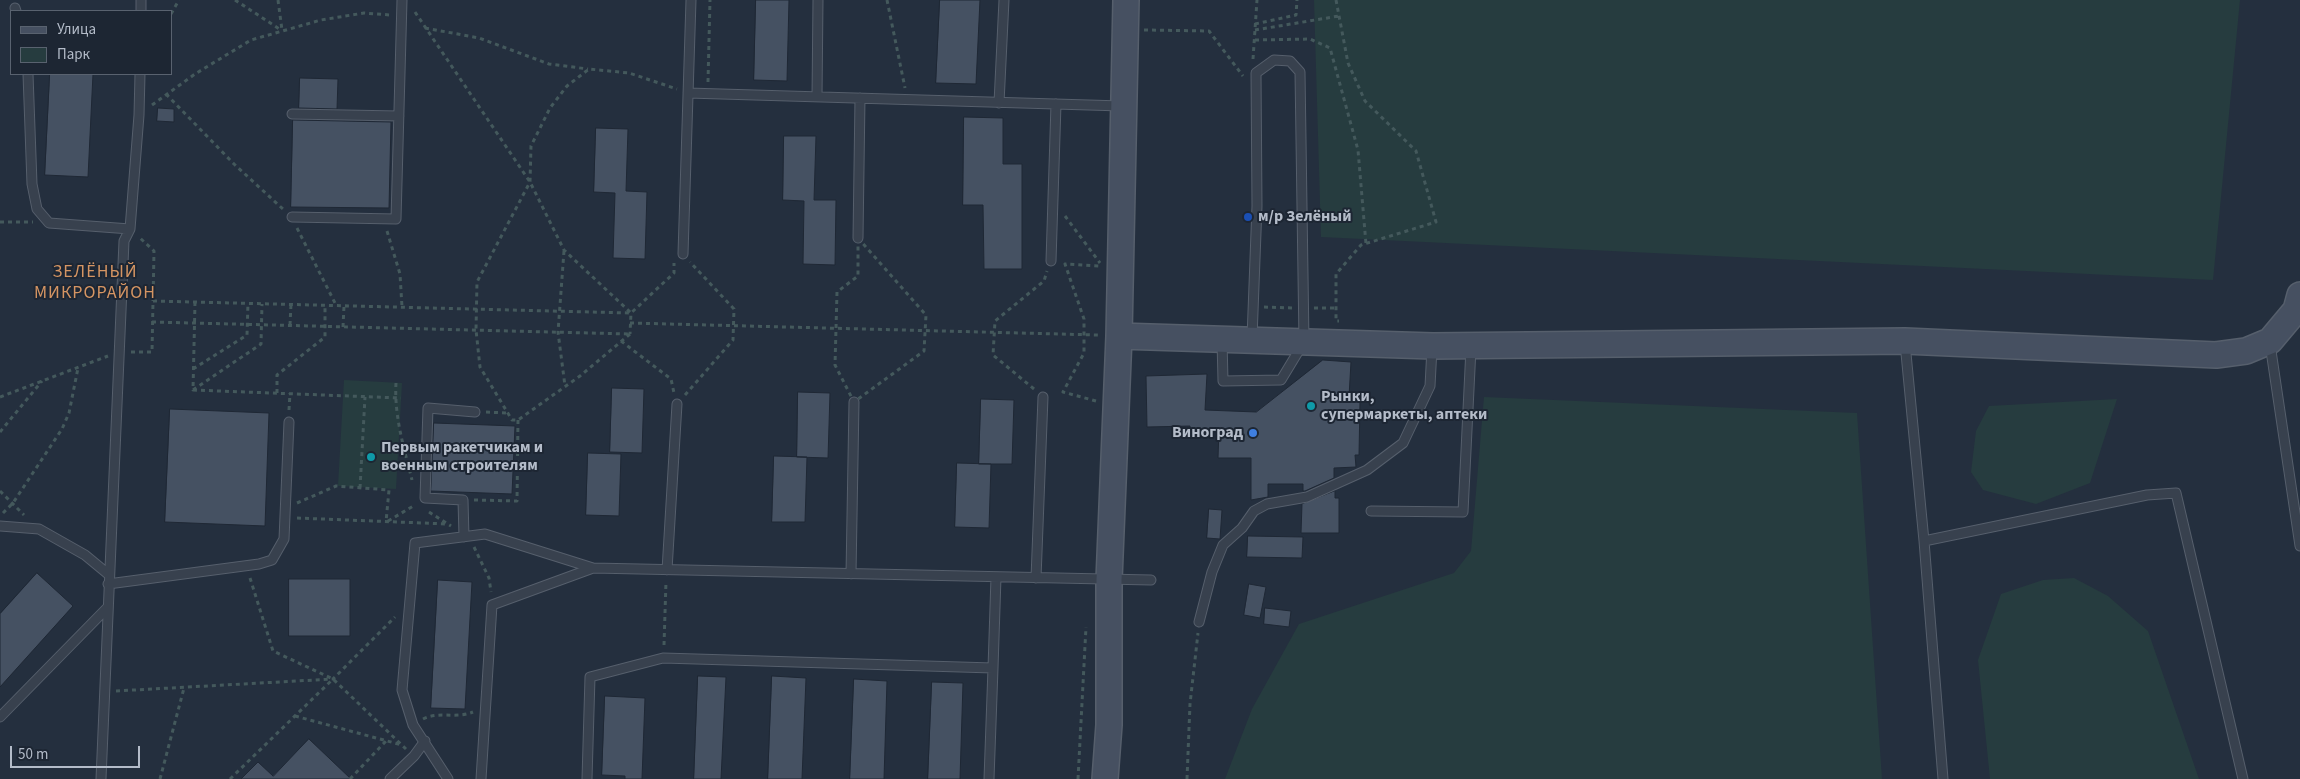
<!DOCTYPE html>
<html>
<head>
<meta charset="utf-8">
<style>
	body { margin:0 }
	#map { position:relative; width:2300px; height:779px; overflow:hidden; background:#242f3e; font-family:"Source Sans 3",sans-serif }
	canvas { display:block }
	.legend { position:absolute; left:10px; top:10px; width:162px; height:65px; box-sizing:border-box; background:#1d2633; border:1px solid #59626f; margin:0; padding:6px 9px; list-style:none; font-size:15px; color:#b4bcc9 }
	.legend li { display:flex; align-items:center; gap:10px; height:25px }
	.legend b { width:25px; border:1px solid #59626f }
	.scale { position:absolute; left:10px; top:746px; width:130px; height:22px; box-sizing:border-box; border:2px solid #b4bcc9; border-top:0; padding-left:6px; font-size:15px; line-height:18px; white-space:nowrap; color:#b4bcc9; -webkit-text-stroke:4px #1d2633; paint-order:stroke }
</style>
</head>
<body>
<div id="map">
<canvas width="2300" height="779"></canvas>
<ul class="legend">
<li><b style="height:6px;background:#465061"></b>Улица</li>
<li><b style="height:14px;background:#263c3f"></b>Парк</li>
</ul>
<div class="scale">50 m</div>
</div>
<script>
const context = document.querySelector('canvas').getContext('2d');
context.lineJoin = 'round';
function paint(path, color) {
  context.fillStyle = color;
  context.fill(path, 'evenodd');
}
function stroke(path, color, width, dash) {
  context.strokeStyle = color;
  context.lineWidth = width;
  context.lineCap = dash ? 'butt' : 'round';
  context.setLineDash(dash || []);
  context.stroke(path);
}
function write(font, color, halo, rows, align = 'center') {
  context.font = font + ' "Source Sans 3",sans-serif';
  context.lineWidth = 4;
  context.setLineDash([]);
  context.textBaseline = 'middle';
  context.strokeStyle = halo;
  context.fillStyle = color;
  for (const [text, x, y, turn = 0] of rows) {
    context.save();
    context.translate(x, y);
    context.rotate((+turn || 0) * Math.PI / 180);
    context.textAlign = isNaN(turn) ? turn : align;
    if (halo) context.strokeText(text, 0, 0);
    context.fillText(text, 0, 0);
    context.restore();
  }
}
paint(new Path2D(`
	M1314,0h926l-27,280 -892,-43z
	M344,380l58,3 -6,106 -58,-3z
	M1484,397l373,16 25,366h-657l27,-70 47,-85 155,-51 17,-22z
	M2117,399l-27,84 -54,21 -53,-14 -12,-18 5,-41 13,-25z
	M2074,578l34,18 40,35 51,148h-209l-12,-119 23,-66 42,-14z`), '#263c3f');
const building = new Path2D(`
	M756,0h33l-2,81 -33,-1z
	M940,0h40l-4,84 -40,-1z
	M50,74h43l-5,103 -43,-2z
	M300,78l38,1 -1,30 -38,-1z
	M158,108l16,1v13l-17,-1z
	M964,117l39,1v46h19v105h-38l-1,-64h-20z
	M293,120l98,2 -2,86 -98,-1z
	M596,128l32,1 -2,62 21,1 -2,67 -32,-1 2,-65 -21,-1z
	M784,136h32l-2,64h22l-1,65 -32,-1 1,-63 -21,-1z
	M1323,360l28,2 -2,35 11,5 -1,53h-4l1,12 -22,1v10l-29,13h-2v-7h-35v13l-17,3v-42h-33l1,-28h-29v-4l-43,1 -1,-51 61,-2 -2,36 51,2z
	M612,388l32,1 -2,64 -32,-1z
	M798,392l32,1 -2,65 -31,-1z
	M981,399l33,1 -2,64h-33z
	M170,409l99,4 -4,113 -100,-4z
	M434,423l81,3 -3,68 -81,-3z
	M588,453l33,1 -2,62 -33,-1z
	M774,456l33,1 -2,65h-33z
	M957,463l34,1 -2,64 -34,-1z
	M1335,491v7h4v35h-38l1,-29z
	M1209,509l13,1 -2,29 -13,-1z
	M1248,536l55,1 -1,21 -55,-1z
	M37,573l36,33 -73,81v-73z
	M289,579h61v57h-61z
	M438,580l34,2 -7,127 -34,-1z
	M1249,584l17,3 -6,31 -16,-3z
	M1265,608l26,3 -2,16 -25,-3z
	M698,676l28,1 -5,102h-27z
	M772,676l34,2 -4,101h-34z
	M854,679l33,2 -3,98h-34z
	M932,682l31,1 -3,96h-32z
	M605,696l40,2 -3,81h-17v-3l-23,-1z
	M309,739l42,40h-110l17,-17 15,14z`);
paint(building, '#455162');
stroke(building, '#1f2835', 1);
const lane = new Path2D(`
	M15,8l1,3
	M141,11v-11
	M28,74l4,110 5,25 12,14 81,6
	M688,93l434,13
	M817,97l1,-97
	M999,103l5,-103
	M292,114l107,2
	M292,217l104,2 6,-219
	M858,238l2,-140
	M683,254l8,-254
	M1051,261l5,-157
	M1222,340l1,41 58,-1 23,-38 -4,-270 -10,-11 -16,-1 -18,13 1,133 -5,132
	M1905,343l19,198 19,238
	M2270,344l30,202
	M1371,511l92,1 8,-164
	M0,526l39,3 46,26 23,19
	M464,537l-1,-37 -38,-2 3,-90 47,4
	M1924,541l223,-46 29,-2 67,286
	M667,570l10,-166
	M851,574l3,-172
	M1036,578l7,-181
	M108,584l151,-20 13,-4 12,-21 5,-117
	M1199,622l13,-50 11,-27 19,-17 12,-17 13,-7 40,-7 60,-27 36,-27 27,-57 2,-38
	M0,717l108,-110
	M101,779l23,-538 6,-12 9,-114 1,-41
	M390,779l24,-23 11,-15
	M448,779l-35,-54 -11,-35 13,-147 70,-9 108,34 558,12
	M481,779l11,-174 101,-37
	M587,779l3,-102 73,-19 330,10 3,-91
	M989,779l4,-111`);
const secondary = new Path2D(`
	M1119,336l314,10 472,-5 311,14 30,-4 24,-10 26,-31 4,-15
	M1105,779l4,-54v-145l10,-244 7,-336`);
stroke(lane, '#565f6c', 11);
stroke(secondary, '#565f6c', 28);
stroke(new Path2D(`
	M235,0l46,30
	M278,0l4,30
	M887,0l18,88
	M1336,0l12,63 17,38 51,50 20,71 -75,23 -25,29v47h3
	M415,12l115,170 34,68 67,63 -1,21
	M171,14l8,-14
	M1255,24l41,-9 1,-15
	M425,28l54,10 70,26 39,5
	M1144,30l65,1 34,45
	M1255,30l84,-14
	M1255,40l55,-1 20,9 28,102 8,94
	M1253,59l4,-59
	M708,82l2,-82
	M166,94l68,70 50,46
	M152,105l43,-31 56,-34 70,-20 43,-7 26,2
	M1065,216l35,47
	M0,222h33
	M297,228l39,77
	M387,231l13,43 2,33
	M858,238l68,77 -2,36 -70,51 -19,-37 2,-73 21,-16z
	M564,251l-6,81 7,54
	M153,301l478,12 43,-40v-10
	M195,302l-2,88 208,8
	M1264,307l29,1
	M1314,308h22
	M152,322l477,12
	M630,323l468,12
	M290,325l1,-21
	M343,327l1,-21
	M630,334l-50,42 -62,44h-6l-32,-53 -4,-37 1,-48 53,-100 1,-36 19,-38 17,-22 22,-17 40,4 48,16
	M621,341l50,38 3,14
	M131,352h21l2,-101 -14,-13
	M193,369l54,-34 1,-32
	M396,383c-2,33 8,65 16,97
	M1034,389l-41,-34 2,-34 49,-40 3,-10
	M193,390l68,-46 1,-40
	M277,393v-18l48,-38v-32
	M685,395l48,-55 1,-31 -44,-47
	M0,397l108,-41
	M1096,401l-33,-9 21,-39v-34l-19,-55 35,2
	M289,410l1,-17
	M486,412l21,1
	M0,432l42,-51
	M360,488l5,-91
	M0,491l24,24
	M474,500l43,1 1,-81
	M297,503l39,-17 53,4 -3,32
	M429,512l22,14
	M3,513l10,-10 49,-74 7,-16 9,-45
	M297,518l151,6
	M388,521l27,-16
	M474,547l15,31 2,14
	M250,578l23,73 60,28 73,70
	M664,645l2,-64
	M116,691l217,-12 62,-62
	M295,716l107,29
	M423,719c16,-8 33,0 50,-7
	M160,779l24,-91
	M230,779l103,-100
	M350,779l36,-38
	M1078,779l8,-152
	M1187,779l3,-75 8,-71`), '#44595c', 3, [4, 4]);
stroke(lane, '#38414e', 9);
stroke(secondary, '#465061', 25);
for (const [x, y, r, color] of [
	[1248,217,5,"#1a4fb4"],
	[1311,406,5,"#0f9aa8"],
	[1253,433,5,"#3f7fe0"],
	[371,457,5,"#0f9aa8"]
]) {
  const dot = new Path2D();
  dot.arc(x, y, r, 0, 2 * Math.PI);
  context.fillStyle = color;
  context.fill(dot);
  stroke(dot, '#1d2633', 2);
}
write('bold 16px', '#b4bcc9', '#1d2633', [
	["м/р Зелёный",1258,217],
	["Рынки,",1321,397],
	["супермаркеты, аптеки",1321,415],
	["Виноград",1243,433,"right"],
	["Первым ракетчикам и",381,448],
	["военным строителям",381,466]
], 'left');
context.letterSpacing = '1px';
write('18px', '#d59563', '#1d2633', [
	["ЗЕЛЁНЫЙ",95,273],
	["МИКРОРАЙОН",95,294]
]);
context.letterSpacing = '0px';
</script>
</body>
</html>
